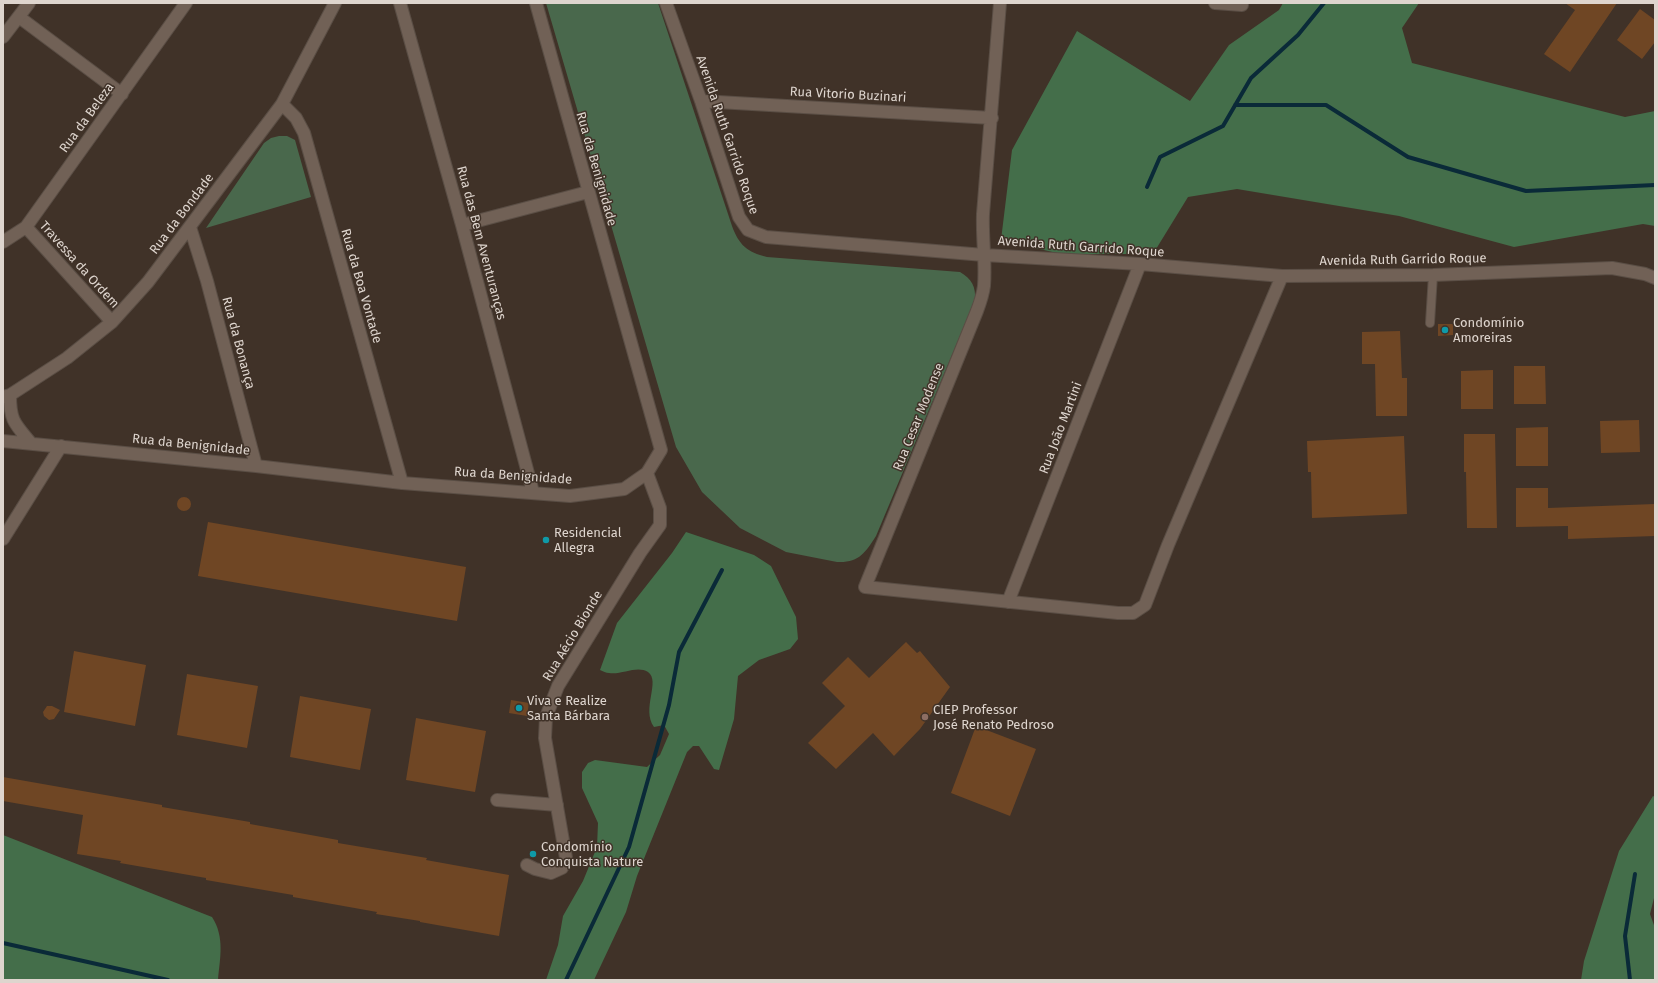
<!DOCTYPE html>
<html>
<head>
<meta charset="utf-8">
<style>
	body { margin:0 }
	#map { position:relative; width:1658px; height:983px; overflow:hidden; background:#403228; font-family:"Fira Sans",sans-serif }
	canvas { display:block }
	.frame { position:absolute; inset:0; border:4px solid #ded5ce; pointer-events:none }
</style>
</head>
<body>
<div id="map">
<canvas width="1658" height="983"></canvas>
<div class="frame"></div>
</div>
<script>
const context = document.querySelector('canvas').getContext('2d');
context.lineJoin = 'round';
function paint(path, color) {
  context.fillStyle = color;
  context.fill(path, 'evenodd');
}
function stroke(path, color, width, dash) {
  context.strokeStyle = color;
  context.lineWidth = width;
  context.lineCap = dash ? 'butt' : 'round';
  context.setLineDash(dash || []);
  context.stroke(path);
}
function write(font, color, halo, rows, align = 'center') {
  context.font = font + ' "Fira Sans",sans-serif';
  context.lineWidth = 3;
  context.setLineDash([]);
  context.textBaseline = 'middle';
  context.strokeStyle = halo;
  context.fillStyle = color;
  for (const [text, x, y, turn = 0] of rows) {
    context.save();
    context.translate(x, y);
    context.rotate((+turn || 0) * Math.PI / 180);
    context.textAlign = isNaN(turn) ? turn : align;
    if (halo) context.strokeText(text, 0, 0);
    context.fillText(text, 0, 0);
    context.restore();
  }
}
paint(new Path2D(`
	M546,3h112l74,223c7,19 15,26 35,31l193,15c12,7 16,15 15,28l-99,236c-11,17 -17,27 -39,26l-51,-10 -46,-24 -38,-36 -26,-45z
	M279,136h8l8,4 16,57 -105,31 58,-85 7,-5z`), '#49684c');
paint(new Path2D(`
	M1283,3h136l-17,25 10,35 213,54 30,-6v115l-12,-2 -129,23 -115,-31 -162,-27 -49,8 -35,57h-92l-60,-14 11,-90 65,-119 113,70 39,-56 50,-35z
	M686,532l68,23 17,11 25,51 2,22 -8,10 -31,11 -21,16 -4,43 -15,51 -5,-1 -15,-23h-6l-6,6 -50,124 -11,36 -32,68h-48l12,-35 5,-29 20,-35 14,-34 1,-24 -16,-35v-16l6,-9 7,-3 52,7 13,-12 9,-21 -5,-9 -10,2c-13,-18 7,-46 -6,-55 -11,-7 -26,3 -39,1 -3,0 -6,-2 -9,-3l17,-47 55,-70z
	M1653,796l2,1v97l-5,20 5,14v52h-74l3,-19 35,-110z
	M3,835l209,82c13,20 8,41 6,63h-215z`), '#446e4a');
stroke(new Path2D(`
	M1235,105h91l82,52 118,34 129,-6
	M1147,187l13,-30 63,-31 28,-48 47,-43 26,-32
	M3,943l165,37
	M566,980l63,-133 40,-142 10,-53 43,-82
	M1630,980l-5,-44 10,-62`), '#0a2a38', 4);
paint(new Path2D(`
	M1565,3h52l-47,69 -26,-18 31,-44z
	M1640,9l15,11v22l-13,17 -25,-19z
	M1438,324h15v11l-15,1z
	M1400,331l2,47h5v38h-31l-1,-52h-13v-32z
	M1514,366h31l1,38h-32z
	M1493,370v39h-32v-38z
	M1639,420l1,32 -39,1 -1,-32z
	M1548,427v39h-32v-38z
	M1464,434h31l2,94h-30l-1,-56h-2z
	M1404,436l3,78 -95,4 -1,-46h-3l-1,-31z
	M1516,488h32v20l107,-4v32l-87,3v-13l-52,1z
	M177 504a7 7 0 1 1 14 0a7 7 0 1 1-14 0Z
	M208,522l258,45 -9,54 -259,-45z
	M906,642l11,11 3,-2 30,36 -30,42 -26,27 -21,-23 -37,36 -28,-26 37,-37 -23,-23 26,-26 21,21z
	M74,651l72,14 -11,61 -71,-14z
	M187,674l71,12 -11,62 -70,-13z
	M300,696l71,13 -11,61 -70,-13z
	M511,700l18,3 -2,13 -18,-3z
	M47,706h5l8,4 -6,9 -5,1 -5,-4 -1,-4z
	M416,718l70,13 -11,61 -69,-12z
	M976,726l60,23 -26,67 -59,-23z
	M3,777l159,28v2l88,15v2l88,16v3l89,15 -1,2 83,15 -10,61 -79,-14v-1l-44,-7 1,-2 -84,-15v-2l-87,-15v-2l-86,-15 1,-2 -44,-7 6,-39 -80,-14z`), '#6f4624');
const service = new Path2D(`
	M1430,323l3,-48`);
const minor = new Path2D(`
	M400,3l62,222 71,267
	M666,3l35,98 38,116 9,13 18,7 218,18 156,9 142,12 151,-1 179,-7 33,6 10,4
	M1000,3l-17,211c-1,24 3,48 1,72 -1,8 -4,17 -7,25l-112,276 253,26h15l12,-8 23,-60 114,-269
	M1215,3l27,2
	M19,17l103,77
	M701,101l291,17
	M282,104l14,14 8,15 98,350
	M462,225l126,-33
	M26,227l86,95
	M190,227l17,54 49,185
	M3,242l23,-15 160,-224
	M10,395c0,25 4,28 20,47
	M3,397l7,-2 57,-37 45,-36 36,-40 134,-178 53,-101
	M3,441l253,25 146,17 168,13 54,-7 23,-16 14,-23 -125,-447
	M3,539l58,-93
	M1008,602l132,-338
	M497,800l60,5
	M527,865l8,4 16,4 11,-5 4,-10 -21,-120 1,-21 12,-31 82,-133 20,-28v-17l-13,-35`);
const tertiary = new Path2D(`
	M3,37l26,-34`);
stroke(service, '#5a4e45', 10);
stroke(minor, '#5a4e45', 14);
stroke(tertiary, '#5a4e45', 14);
stroke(service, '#716156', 8);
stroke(minor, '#716156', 12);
stroke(tertiary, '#716156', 12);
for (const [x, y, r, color] of [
	[1445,330,4,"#0f9aa8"],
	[546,540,4,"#0f9aa8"],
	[519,708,4,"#0f9aa8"],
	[925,717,4,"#8d6e63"],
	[533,854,4,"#0f9aa8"]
]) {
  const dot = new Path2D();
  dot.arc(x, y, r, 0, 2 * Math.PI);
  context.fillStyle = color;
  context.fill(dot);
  stroke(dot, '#403228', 1.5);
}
write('13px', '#ded5ce', '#403228', [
	["Rua Vitorio Buzinari",848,95,3],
	["Rua da Beleza",87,118,-54],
	["Avenida Ruth Garrido Roque",727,135,71],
	["Rua da Benignidade",596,169,74],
	["Rua da Bondade",182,214,-53],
	["Rua das Bem Aventuranças",481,243,75],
	["Avenida Ruth Garrido Roque",1081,247,4],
	["Avenida Ruth Garrido Roque",1403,260,-1],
	["Travessa da Ordem",79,265,48],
	["Rua da Boa Vontade",361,286,74],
	["Rua da Bonança",238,343,75],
	["Rua Cesar Modense",919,417,-68],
	["Rua João Martini",1061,428,-69],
	["Rua da Benignidade",191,445,6],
	["Rua da Benignidade",513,476,4],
	["Rua Aécio Bionde",573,636,-59]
]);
write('13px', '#ded5ce', '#403228', [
	["Condomínio",1453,323],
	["Amoreiras",1453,338],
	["Residencial",554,533],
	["Allegra",554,548],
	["Viva e Realize",527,701],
	["Santa Bárbara",527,716],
	["CIEP Professor",933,710],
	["José Renato Pedroso",933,725],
	["Condomínio",541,847],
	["Conquista Nature",541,862]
], 'left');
</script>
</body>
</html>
